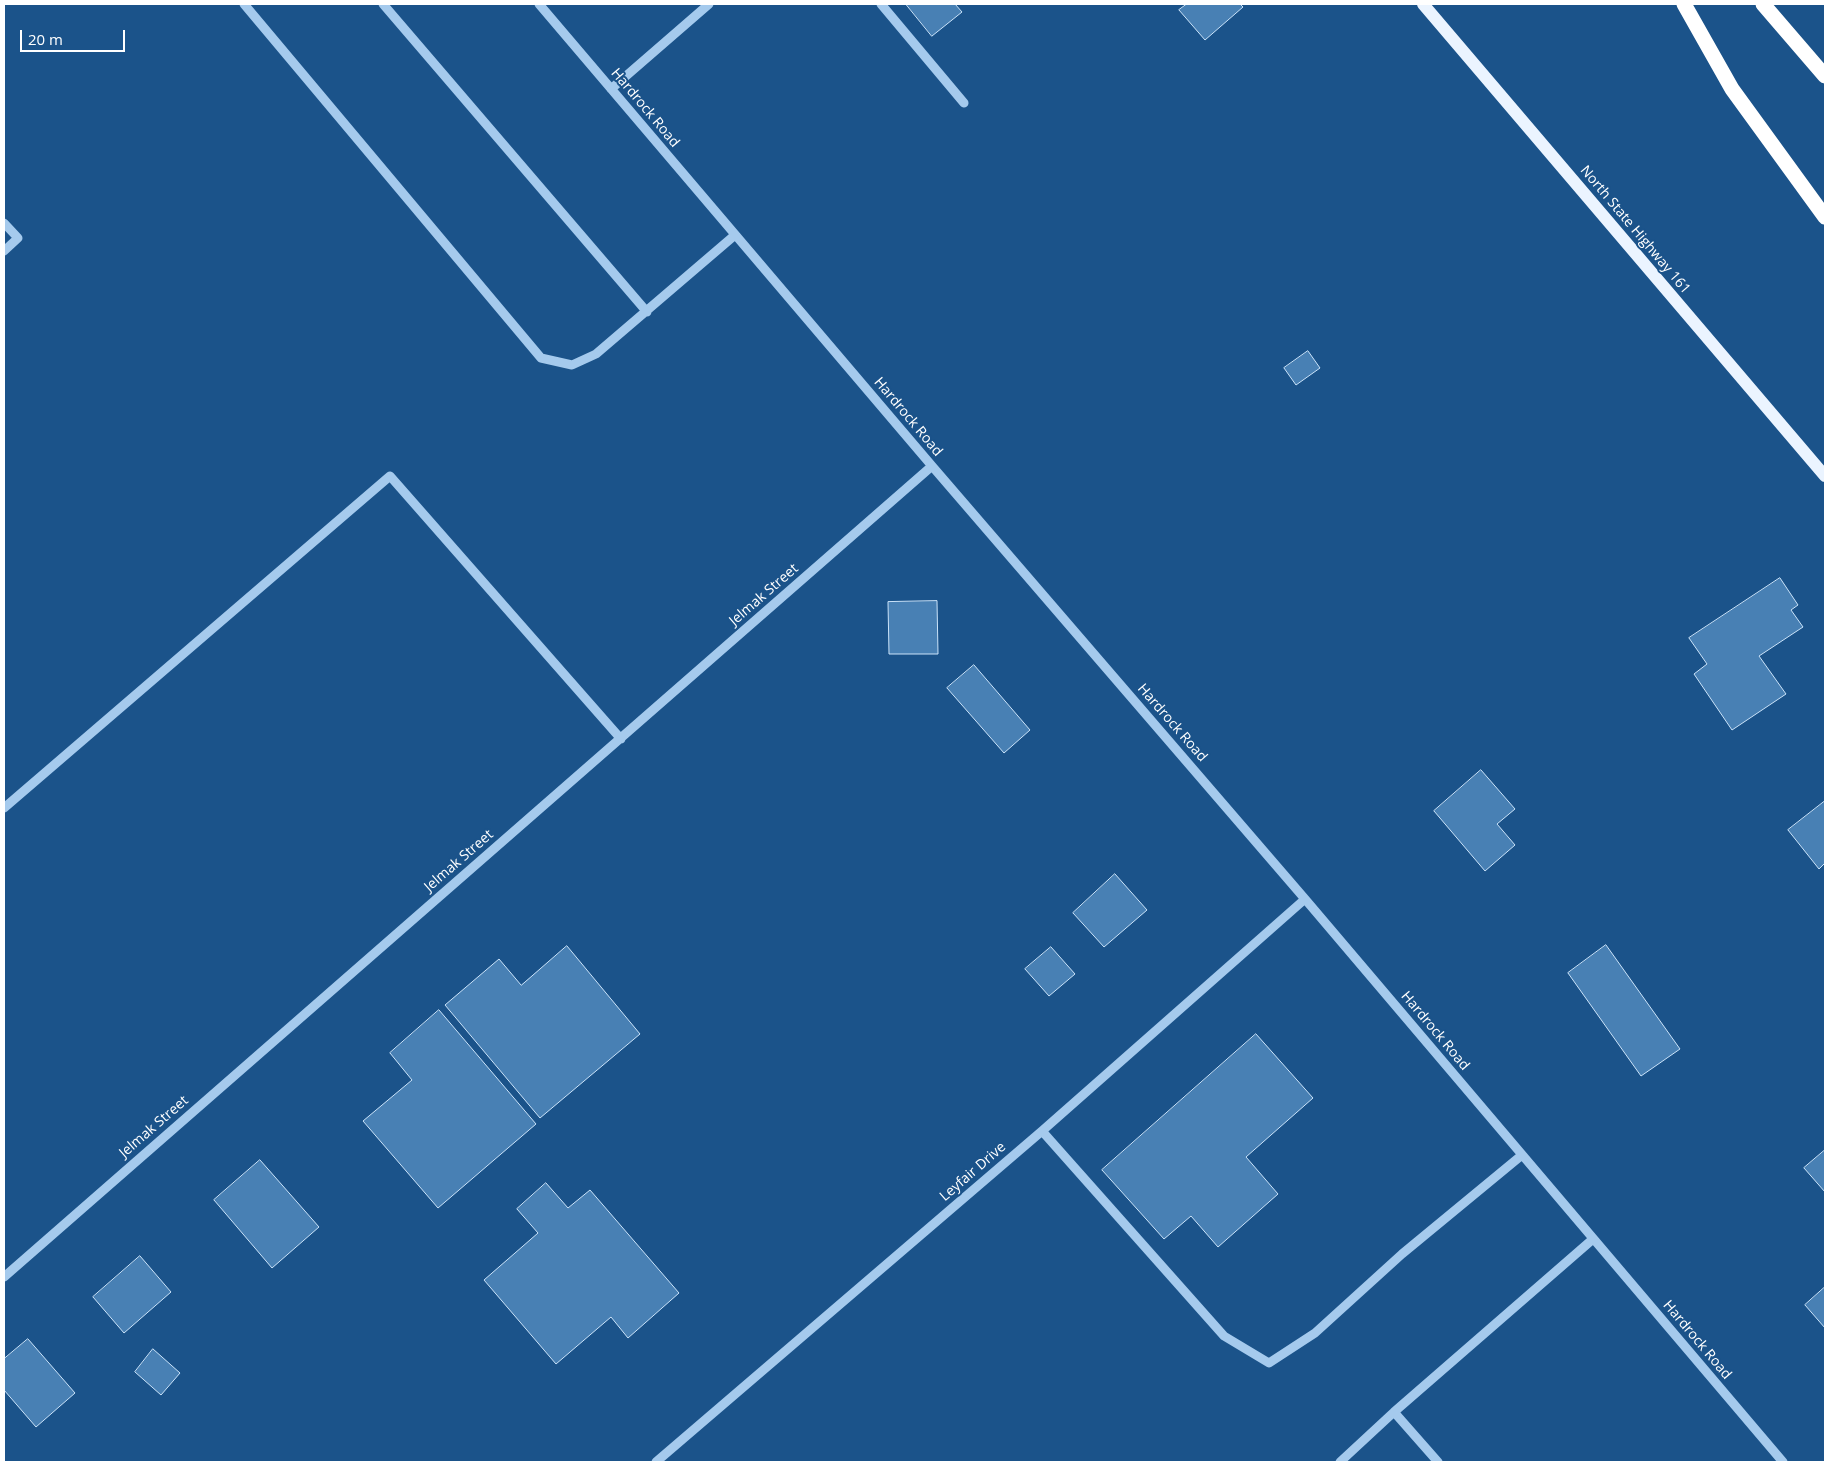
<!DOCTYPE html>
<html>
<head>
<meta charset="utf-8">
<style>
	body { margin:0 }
	#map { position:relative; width:1829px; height:1466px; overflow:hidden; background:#1b538a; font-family:"Open Sans",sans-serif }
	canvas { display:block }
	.frame { position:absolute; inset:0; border:5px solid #fff; pointer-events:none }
	.scale { position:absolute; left:20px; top:30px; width:105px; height:22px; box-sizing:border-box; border:2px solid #fff; border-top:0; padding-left:6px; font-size:15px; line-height:18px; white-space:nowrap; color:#fff; -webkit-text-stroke:4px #1b538a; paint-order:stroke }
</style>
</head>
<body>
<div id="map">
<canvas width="1829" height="1466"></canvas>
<div class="frame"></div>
<div class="scale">20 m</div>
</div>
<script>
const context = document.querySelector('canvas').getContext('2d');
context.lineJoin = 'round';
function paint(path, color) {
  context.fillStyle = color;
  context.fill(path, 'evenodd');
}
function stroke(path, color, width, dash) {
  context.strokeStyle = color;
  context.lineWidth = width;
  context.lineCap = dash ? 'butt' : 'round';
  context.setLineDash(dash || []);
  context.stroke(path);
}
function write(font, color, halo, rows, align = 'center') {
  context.font = font + ' "Open Sans",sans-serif';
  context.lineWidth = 4;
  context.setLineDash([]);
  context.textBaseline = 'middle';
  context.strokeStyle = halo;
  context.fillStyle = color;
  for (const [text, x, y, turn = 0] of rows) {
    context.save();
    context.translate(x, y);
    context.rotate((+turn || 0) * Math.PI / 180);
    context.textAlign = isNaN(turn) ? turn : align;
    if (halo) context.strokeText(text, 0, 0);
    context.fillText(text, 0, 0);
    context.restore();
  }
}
const building = new Path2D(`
	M906,4h49l7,8 -30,24z
	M1187,4h53l3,3 -38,33 -26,-30z
	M1308,351l12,17 -24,17 -12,-17z
	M1780,578l18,27 -7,5 12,17 -44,29 27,38 -54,36 -38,-56 13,-10 -18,-26z
	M937,601l1,53h-49l-1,-52z
	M974,665l56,65 -26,23 -57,-65z
	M1481,770l34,39 -18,15 18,21 -30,26 -51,-60z
	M1825,801v62l-6,6 -31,-39z
	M1115,874l32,36 -43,37 -31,-34z
	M1606,945l74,104 -39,27 -73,-103z
	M567,946l73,88 -100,84 -95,-113 54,-46 22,26z
	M1051,947l24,27 -26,22 -24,-27z
	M439,1010l97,114 -98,84 -75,-87 49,-41 -22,-27z
	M1256,1034l57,64 -67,59 32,37 -60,53 -27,-31 -27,23 -62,-69z
	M1825,1150v42l-21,-24z
	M260,1160l59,67 -47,41 -58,-68z
	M546,1183l22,25 22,-18 89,103 -51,45 -17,-21 -55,47 -72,-84 54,-47 -21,-24z
	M140,1256l31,36 -47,41 -31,-36z
	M1825,1287v41l-20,-23z
	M28,1339l47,54 -39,34 -32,-37v-31z
	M153,1349l27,24 -19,22 -26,-23z`);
paint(building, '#4880b4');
stroke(building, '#cbe3f9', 1);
stroke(new Path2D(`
	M244,4l297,354 31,7 24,-11 139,-119
	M383,4l264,308
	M539,4l393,462 373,433 478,563
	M881,4l83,99
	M611,89l98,-85
	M4,223l14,15 -14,13
	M4,808l386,-332 231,263
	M1042,1131l182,205 45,27 46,-30 87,-79 120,-99
	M4,1277l928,-811
	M656,1462l386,-331 263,-232
	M1340,1462l54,-50
	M1438,1462l-44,-50 199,-173`), '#a5caed', 9);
stroke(new Path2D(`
	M1423,4l402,472`), '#ebf4ff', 12);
stroke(new Path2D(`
	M1684,4l48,85 93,128
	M1763,4l62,72`), '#fff', 15);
write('14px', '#fff', '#1b538a', [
	["Hardrock Road",645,108,50],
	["North State Highway 161",1635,230,50],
	["Hardrock Road",908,417,50],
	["Jelmak Street",764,595,-41],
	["Hardrock Road",1172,723,49],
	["Jelmak Street",459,861,-41],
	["Hardrock Road",1435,1031,50],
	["Jelmak Street",154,1127,-41],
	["Leyfair Drive",973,1172,-41],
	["Hardrock Road",1697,1340,50]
]);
</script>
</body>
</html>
